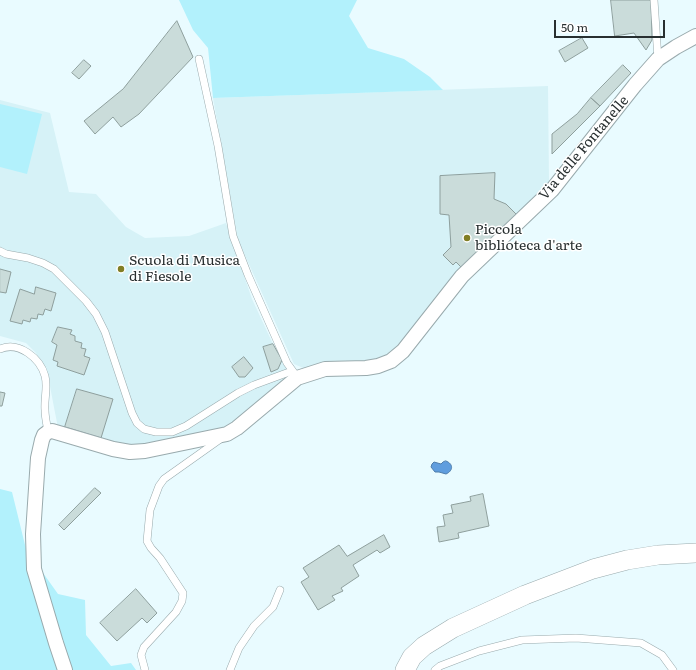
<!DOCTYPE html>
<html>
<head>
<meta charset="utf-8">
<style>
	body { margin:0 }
	#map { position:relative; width:696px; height:670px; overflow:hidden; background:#e9fbff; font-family:Literata,serif }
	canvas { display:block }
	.scale { position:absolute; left:554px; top:20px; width:111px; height:18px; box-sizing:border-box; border:2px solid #282f30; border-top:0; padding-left:5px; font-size:12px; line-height:14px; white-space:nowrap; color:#282f30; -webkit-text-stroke:3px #fff; paint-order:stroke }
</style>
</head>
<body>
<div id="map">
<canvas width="696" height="670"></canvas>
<div class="scale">50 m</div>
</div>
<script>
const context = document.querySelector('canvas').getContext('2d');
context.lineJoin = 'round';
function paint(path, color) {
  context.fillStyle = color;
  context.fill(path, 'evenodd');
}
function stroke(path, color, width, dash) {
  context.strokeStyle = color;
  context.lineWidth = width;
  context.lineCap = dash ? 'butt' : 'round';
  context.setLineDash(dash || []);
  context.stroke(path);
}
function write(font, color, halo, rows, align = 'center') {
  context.font = font + ' Literata,serif';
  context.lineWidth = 3;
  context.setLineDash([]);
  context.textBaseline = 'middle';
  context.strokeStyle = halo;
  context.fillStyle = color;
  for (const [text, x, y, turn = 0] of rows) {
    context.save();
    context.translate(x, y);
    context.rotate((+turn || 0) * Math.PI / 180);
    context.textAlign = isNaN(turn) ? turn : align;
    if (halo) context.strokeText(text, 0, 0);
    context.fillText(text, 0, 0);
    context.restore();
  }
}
paint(new Path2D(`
	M548,86l1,97 -155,172 -17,7 -69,8 -14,-6 -56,-124 -25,-142z
	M0,100l50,13 19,79 27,2 30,33 19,11 44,-2 37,-13 26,76 21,45 18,33 -66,51 -97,20 -70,-20 -11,-57 -11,-18 -10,-10 -26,-7z`), '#d6f2f7');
paint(new Path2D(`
	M179,0h178l-8,16 19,32 36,11 26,18 13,13 -230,8 -5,-50 -15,-18z
	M0,104l42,10 -15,60 -27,-7z
	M0,489l12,3 14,57 32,45 27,6 1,35 25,31 20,-3 5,7h-136z`), '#b2f1fc');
const water = new Path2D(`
	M446,461c8,3 7,10 0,13l-7,-2h-4l-4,-5 1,-3 2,-2 7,2 2,-2z`);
paint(water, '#5f9dde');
stroke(water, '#4e7caa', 1);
const building = new Path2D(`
	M611,0h39l1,2 1,38 -6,10 -12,-17 -19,3z
	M177,21l16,36 -54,57 -18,13 -8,-10 -18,17 -11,-13 39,-32z
	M582,38l6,10 -23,14 -6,-11z
	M84,60l7,6 -12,13 -7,-6z
	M623,65l8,8 -31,33 -9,-8z
	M591,98l9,8 -48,48v-20l25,-20z
	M495,173l-1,26 12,5 11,11 -54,54 -7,-7 -3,3 -10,-10 8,-8 -2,-32 -9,-1v-38z
	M0,269l11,3 -5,21 -6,-1z
	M36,287l20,6 -5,18 -6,-2 -2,6 -5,-1 -1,5 -6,-1 -1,4 -7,-2 -1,4 -12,-3 10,-32 14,5z
	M58,327l14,3 -2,4 5,2v5l7,2 -1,5 5,1 -2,7 6,2 -6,17 -27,-9 1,-4 -5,-2 4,-15 -5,-3z
	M273,344l9,16 -4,9 -7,3 -8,-25z
	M244,357l9,11 -8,9h-6l-7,-10z
	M77,389l36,10 -12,39 -36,-11z
	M0,392l5,1 -3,13h-2z
	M95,488l6,5 -37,37 -5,-5z
	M483,494l6,32 -31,7 1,5 -20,4 -2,-15 8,-1 -2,-11 10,-2 -2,-8 20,-4 -1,-4z
	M384,535l6,12 -10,6 -3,-3 -24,15 6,11 -18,12 2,3 -11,5 3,4 -17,10 -17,-28 8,-5 -6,-9 36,-23 8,11z
	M136,589l21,24 -10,10 -5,-5 -25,23 -17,-18z`);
paint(building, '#cadcda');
stroke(building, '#8e9f9d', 1);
const service = new Path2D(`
	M654,0l4,59
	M199,59l19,87 15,90 15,39 39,88 8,11
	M0,251l6,3 22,4 15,5 11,6 32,32 10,13 9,18 27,81 5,10 7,6 12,3h16l14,-6 52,-33 16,-8 38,-14
	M0,349c19,-8 40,9 45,27 3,11 -1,23 0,34 0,7 2,15 3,22
	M145,670l-4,-15 3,-8 32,-35 6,-11 1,-8 -23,-35 -9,-10 -4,-7 3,-31 9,-24 5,-7 55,-39
	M230,670l9,-22 15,-22 19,-19 7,-17
	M435,670l5,-4 39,-15 43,-11 54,-2 65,5 21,12 11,15`);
const minor = new Path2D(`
	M65,670l-9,-27 -22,-74 -1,-35 5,-76 4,-18 2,-5 4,-3 4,-1 61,18 17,3 15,-1 82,-17 10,-6 60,-50 28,-9 41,-1 12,-2 13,-5 12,-10 59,-75 90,-86 83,-105 23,-26 18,-12 20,-11`);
const secondary = new Path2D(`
	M405,670l7,-13 12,-11 29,-18 72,-33 68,-26 34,-9 31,-5 38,-2`);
stroke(service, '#99aaad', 8);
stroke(minor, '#99aaad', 16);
stroke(secondary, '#99aaad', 20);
stroke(service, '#fff', 7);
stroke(minor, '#fff', 14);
stroke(secondary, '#fff', 19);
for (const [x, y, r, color] of [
	[467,238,4,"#817e25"],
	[121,269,4,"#817e25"]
]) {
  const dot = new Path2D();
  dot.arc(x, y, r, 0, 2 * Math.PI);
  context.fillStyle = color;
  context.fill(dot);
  stroke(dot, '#fff', 1.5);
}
write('14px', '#282f30', '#fff', [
	["Via delle Fontanelle",584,148,-50]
]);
write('14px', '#282f30', '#fff', [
	["Piccola",475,230],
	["biblioteca d'arte",475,246],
	["Scuola di Musica",129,261],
	["di Fiesole",129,277]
], 'left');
</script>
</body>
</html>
